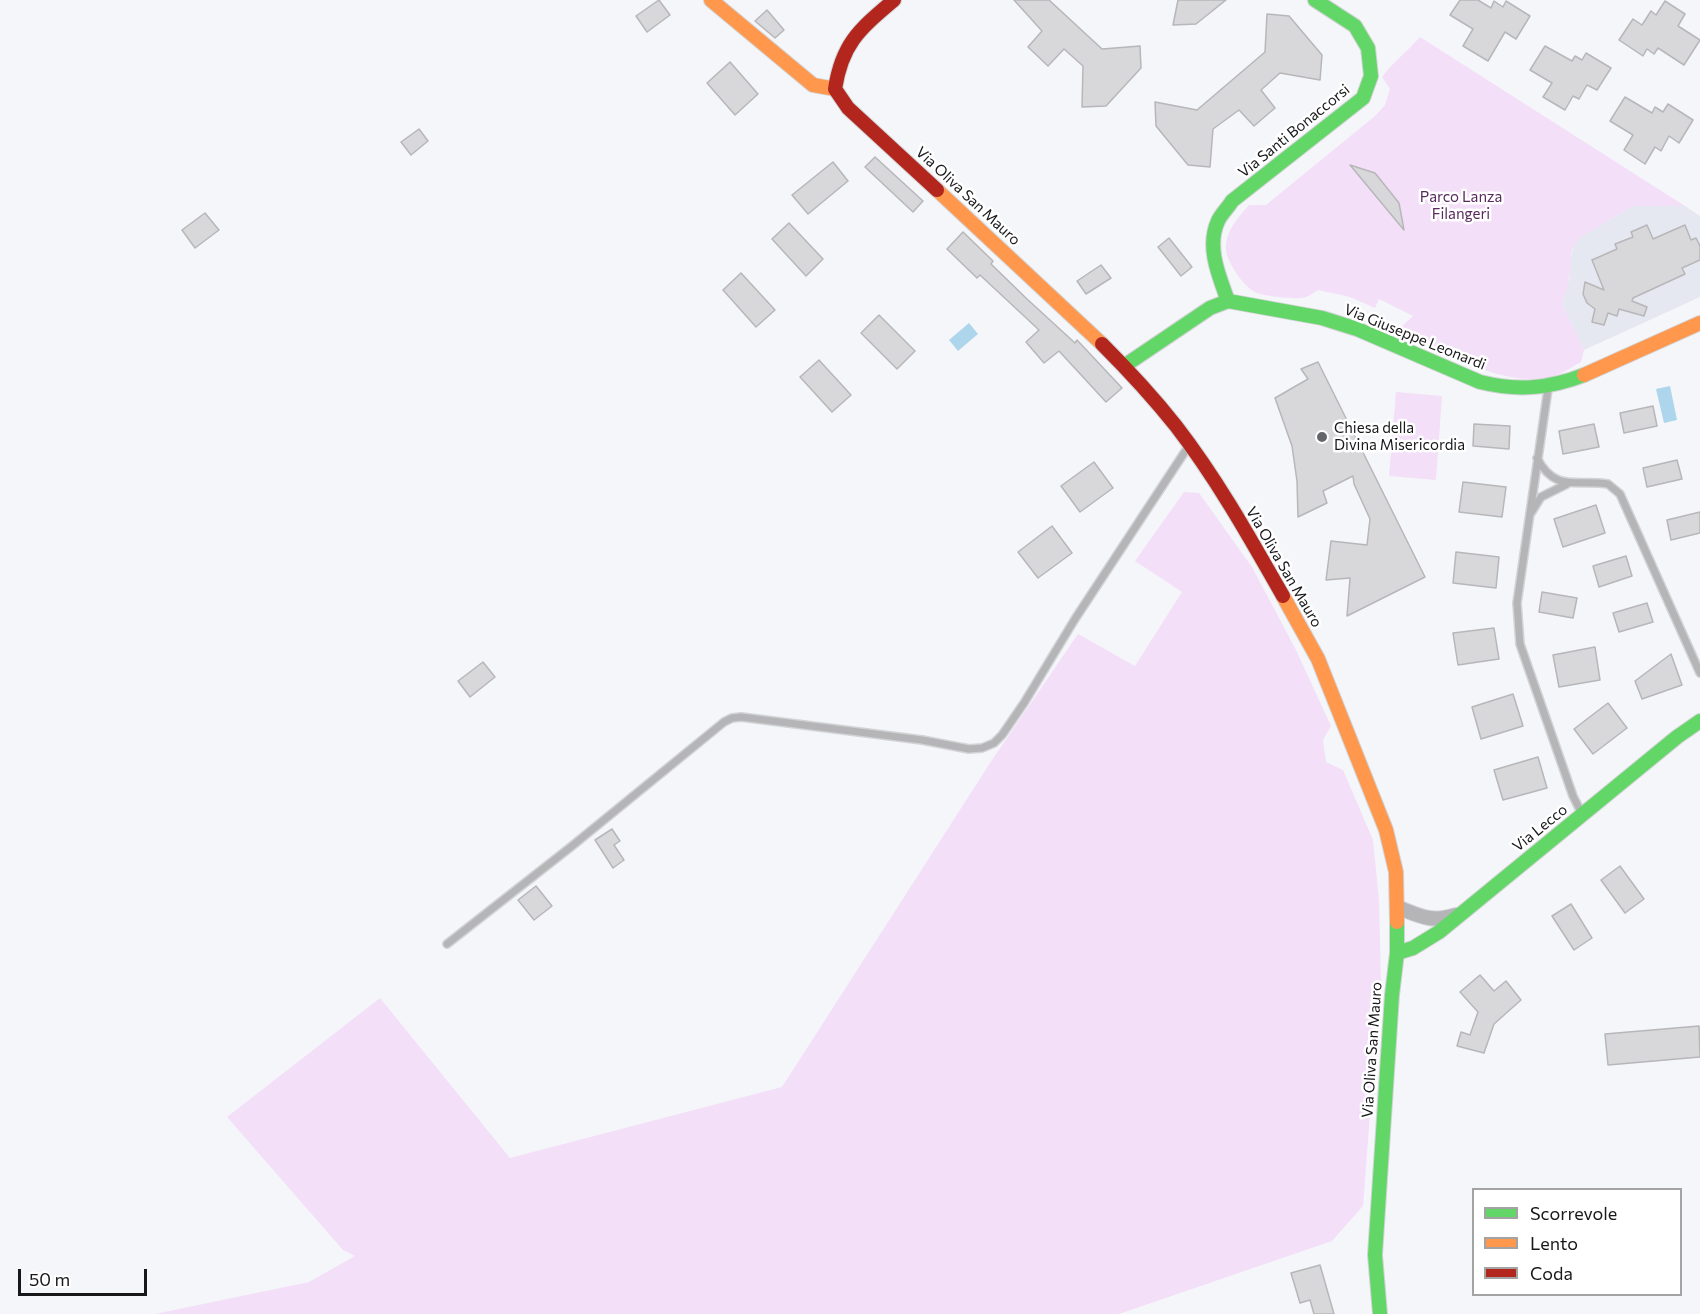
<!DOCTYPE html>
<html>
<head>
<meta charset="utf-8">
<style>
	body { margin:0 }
	#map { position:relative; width:1700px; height:1314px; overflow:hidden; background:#f5f6fa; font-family:Commissioner,sans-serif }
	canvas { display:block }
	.legend { position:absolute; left:1472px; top:1188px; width:210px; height:108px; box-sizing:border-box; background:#fff; border:2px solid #a3a3a4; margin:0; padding:8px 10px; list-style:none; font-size:18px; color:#18181b }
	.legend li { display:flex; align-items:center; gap:12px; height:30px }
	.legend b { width:30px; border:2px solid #a3a3a4 }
	.scale { position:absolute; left:18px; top:1269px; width:129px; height:27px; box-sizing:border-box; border:3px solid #18181b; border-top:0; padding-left:8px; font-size:18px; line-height:21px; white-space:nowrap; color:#18181b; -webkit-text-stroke:4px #fff; paint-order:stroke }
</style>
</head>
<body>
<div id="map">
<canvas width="1700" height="1314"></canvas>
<ul class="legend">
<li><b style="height:8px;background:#63d668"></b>Scorrevole</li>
<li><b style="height:8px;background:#ff974d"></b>Lento</li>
<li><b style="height:8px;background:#b3261e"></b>Coda</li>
</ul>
<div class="scale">50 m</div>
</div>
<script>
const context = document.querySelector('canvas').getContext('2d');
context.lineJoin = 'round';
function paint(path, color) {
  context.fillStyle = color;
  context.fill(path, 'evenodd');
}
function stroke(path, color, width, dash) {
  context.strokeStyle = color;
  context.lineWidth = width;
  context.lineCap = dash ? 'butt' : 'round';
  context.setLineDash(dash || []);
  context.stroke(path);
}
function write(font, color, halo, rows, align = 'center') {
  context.font = font + ' Commissioner,sans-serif';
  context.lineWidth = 5;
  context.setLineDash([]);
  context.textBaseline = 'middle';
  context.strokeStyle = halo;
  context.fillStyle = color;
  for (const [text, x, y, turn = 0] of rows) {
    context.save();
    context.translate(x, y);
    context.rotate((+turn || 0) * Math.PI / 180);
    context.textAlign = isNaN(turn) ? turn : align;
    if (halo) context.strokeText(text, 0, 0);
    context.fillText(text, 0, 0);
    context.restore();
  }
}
paint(new Path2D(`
	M1633,206h52l15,10v81l-116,53 -22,-46 8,-27 -1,-16 6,-18 6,-6z`), '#e5e7f1');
paint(new Path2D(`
	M1420,37l265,169h-52l-52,31c-16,16 -8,25 -12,42 -1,9 -5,17 -7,25l22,46 -3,12c-8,4 -16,10 -24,13 -49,16 -106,-20 -148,-40l-9,-7 13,-12 -34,-17 -4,9 -25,-11 -32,-7c-5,3 -11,8 -17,8 -9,1 -39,-2 -46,-6 -11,-5 -28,-30 -29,-42 -1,-19 12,-32 23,-45h17l109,-89 10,-11 5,-16 -8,-12c12,-16 26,-26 38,-40z
	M1396,392l46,4 -6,84 -47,-4z
	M1184,492l15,1 53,74 44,83 35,76 -8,14 3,22 17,8 30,70 6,60 2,83 -9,12 6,13 -15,198 -31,35 -213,73h-964l154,-32 46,-26 -12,-6 -116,-133 153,-119 130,160 272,-71 210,-327 86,-126 57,32 47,-74 -47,-31z`), '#f3dff8');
paint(new Path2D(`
	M969,323l9,11 -20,17 -9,-11z
	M1670,386l7,34 -13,3 -8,-34z`), '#add5eb');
const building = new Path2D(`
	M659,0l11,15 -23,17 -11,-16z
	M1014,0h35l53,49 38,-3 1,22 -35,38 -24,1 1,-41 -19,-17 -16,17 -20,-19 14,-16z
	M1178,0h48l-30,24 -23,1z
	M1460,0h18l13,8 3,-7 9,6 3,-6 24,15 -14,23 -11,-7 -17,29 -25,-15 10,-17 -23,-14z
	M1665,1l20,13 -7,12 22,14 -16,25 -26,-17 -4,6 -7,-5 -4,7 -24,-16 14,-21 9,6 9,-14 5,4z
	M767,10l17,20 -9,8 -20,-17z
	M1267,14l22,2 33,39 -2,25 -40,-7 -19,17 14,18 -21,18 -15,-16 -26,19 -3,38 -22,-2 -32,-39 -1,-24 42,8 68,-58z
	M1545,46l27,15 3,-5 7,4 4,-7 25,15 -14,22 -10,-5 -8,14 -6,-3 -8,14 -22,-13 9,-14 -22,-13z
	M730,62l28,32 -23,21 -28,-32z
	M1625,97l27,16 3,-6 8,5 5,-8 25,16 -14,23 -10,-7 -8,15 -6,-4 -10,17 -21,-14 9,-15 -23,-14z
	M419,129l9,12 -17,14 -10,-13z
	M875,157l48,44 -10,11 -48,-45z
	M833,162l15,19 -40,33 -16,-19z
	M1350,165l25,8 24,30 5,27z
	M205,213l14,17 -24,18 -13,-18z
	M789,223l34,36 -17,17 -34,-37z
	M1647,225l6,14 32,-14 6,15 5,-2 4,8v14l-18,8 3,6 -52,24 -1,3 15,6 -3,9 -25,-7 -2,7 -9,-3 -4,12 -12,-3 3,-13 -8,-6 -4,-9 2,-12 19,8 -12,-30 25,-11 -2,-5 18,-7 -2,-5z
	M963,232l30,29 -2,3 36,35 48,44 2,-3 45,48 -16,14 -47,-51 -15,12 -18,-21 13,-12 -59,-55 -3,3 -30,-29z
	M1169,238l23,29 -11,9 -23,-29z
	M1101,265l10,13 -25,16 -9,-13z
	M741,273l34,37 -19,17 -33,-37z
	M879,315l36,36 -18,18 -36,-36z
	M819,360l32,35 -19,17 -32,-35z
	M1318,362l107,215 -78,39 3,-38 -24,2 5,-39 36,4 3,-26 -16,-35 -1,-8 -30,15 4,12 -29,14 -1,-36 -5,-35 -17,-48 33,-19 -7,-10z
	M1653,406l4,20 -33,7 -4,-20z
	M1474,424l36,2 -1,23 -36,-3z
	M1594,424l5,23 -36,7 -4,-23z
	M1677,460l5,19 -35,8 -4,-19z
	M1094,462l19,26 -33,24 -19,-26z
	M1463,482l43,5 -4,30 -43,-5z
	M1596,505l9,28 -42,14 -9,-28z
	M1700,512v21l-29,7 -4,-20z
	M1052,526l20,27 -34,25 -20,-26z
	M1456,552l43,5 -3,31 -43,-5z
	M1626,556l6,20 -33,11 -6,-21z
	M1542,592l35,6 -4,20 -34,-6z
	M1647,603l6,19 -34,10 -6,-19z
	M1494,628l5,31 -41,6 -5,-32z
	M1595,647l5,33 -41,7 -6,-32z
	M1671,654l11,31 -40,14 -7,-18z
	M483,662l12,15 -25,20 -12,-16z
	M1513,694l10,32 -42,13 -9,-32z
	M1608,703l19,25 -34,26 -19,-25z
	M1538,757l9,31 -44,12 -9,-30z
	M612,829l8,12 -6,4 10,15 -11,8 -18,-28z
	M1620,866l24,33 -19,14 -24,-33z
	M536,886l16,20 -18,14 -16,-20z
	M1571,904l21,34 -18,12 -22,-34z
	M1480,975l14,16 12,-10 15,19 -27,24 -10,29 -27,-7 4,-14 9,3 8,-23 -18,-20z
	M1699,1026l1,31 -92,8 -3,-31z
	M1320,1265l14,49h-20l-4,-14 -10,3 -9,-30z`);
paint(building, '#d8d8db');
stroke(building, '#b7b7ba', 1.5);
const lane = new Path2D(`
	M1548,389l-31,214 3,41 53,152 8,16
	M1537,458c18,35 40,21 71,26l12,10 80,179
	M1531,513l10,-16 26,-13
	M447,944l125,-98 152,-124 8,-4 9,-1 181,23 47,9 13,-1 12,-5 8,-8 22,-32 51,-84 113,-172`);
const street = new Path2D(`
	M1397,907c23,9 34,16 59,8`);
const fast = new Path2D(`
	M1228,301c-9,-25 -22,-54 -10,-80 3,-7 10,-13 14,-20l131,-103 8,-22 -3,-28 -13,-22 -40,-26
	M1124,366l86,-58 18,-7 94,17 35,11 123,53c37,9 68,7 104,-7
	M1397,953l16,-5 26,-16 238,-195 23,-16
	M1380,1314l-5,-59 17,-260 5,-42v-31`);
const slow = new Path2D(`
	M711,0l102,85 22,4
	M937,190l165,154
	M1584,375l116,-52
	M1283,596l35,63 68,171 10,42 1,50`);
const jam = new Path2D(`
	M894,0c-34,29 -52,43 -59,89l13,19 89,82
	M1102,344c26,26 51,53 74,82 41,53 74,112 107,170`);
stroke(lane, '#d2d3d5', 10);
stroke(street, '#d2d3d5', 16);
stroke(fast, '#d2d3d5', 16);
stroke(slow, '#d2d3d5', 16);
stroke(jam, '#d2d3d5', 16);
stroke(lane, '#b5b5b8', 7);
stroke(street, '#b5b5b8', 14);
stroke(fast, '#63d668', 14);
stroke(slow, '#ff974d', 14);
stroke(jam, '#b3261e', 14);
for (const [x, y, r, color] of [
	[1322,437,6,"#656669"]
]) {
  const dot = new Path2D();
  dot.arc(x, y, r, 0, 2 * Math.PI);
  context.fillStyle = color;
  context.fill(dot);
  stroke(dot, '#fff', 2);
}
write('15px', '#18181b', '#fff', [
	["Via Santi Bonaccorsi",1294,131,-39],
	["Via Oliva San Mauro",968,196,43],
	["Via Giuseppe Leonardi",1415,337,22],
	["Via Oliva San Mauro",1284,567,60],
	["Via Lecco",1540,828,-39],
	["Via Oliva San Mauro",1372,1050,-86]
]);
write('15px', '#57295d', '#fff', [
	["Parco Lanza",1461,197],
	["Filangeri",1461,214]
]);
write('15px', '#18181b', '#fff', [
	["Chiesa della",1334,428],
	["Divina Misericordia",1334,445]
], 'left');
</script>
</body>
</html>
